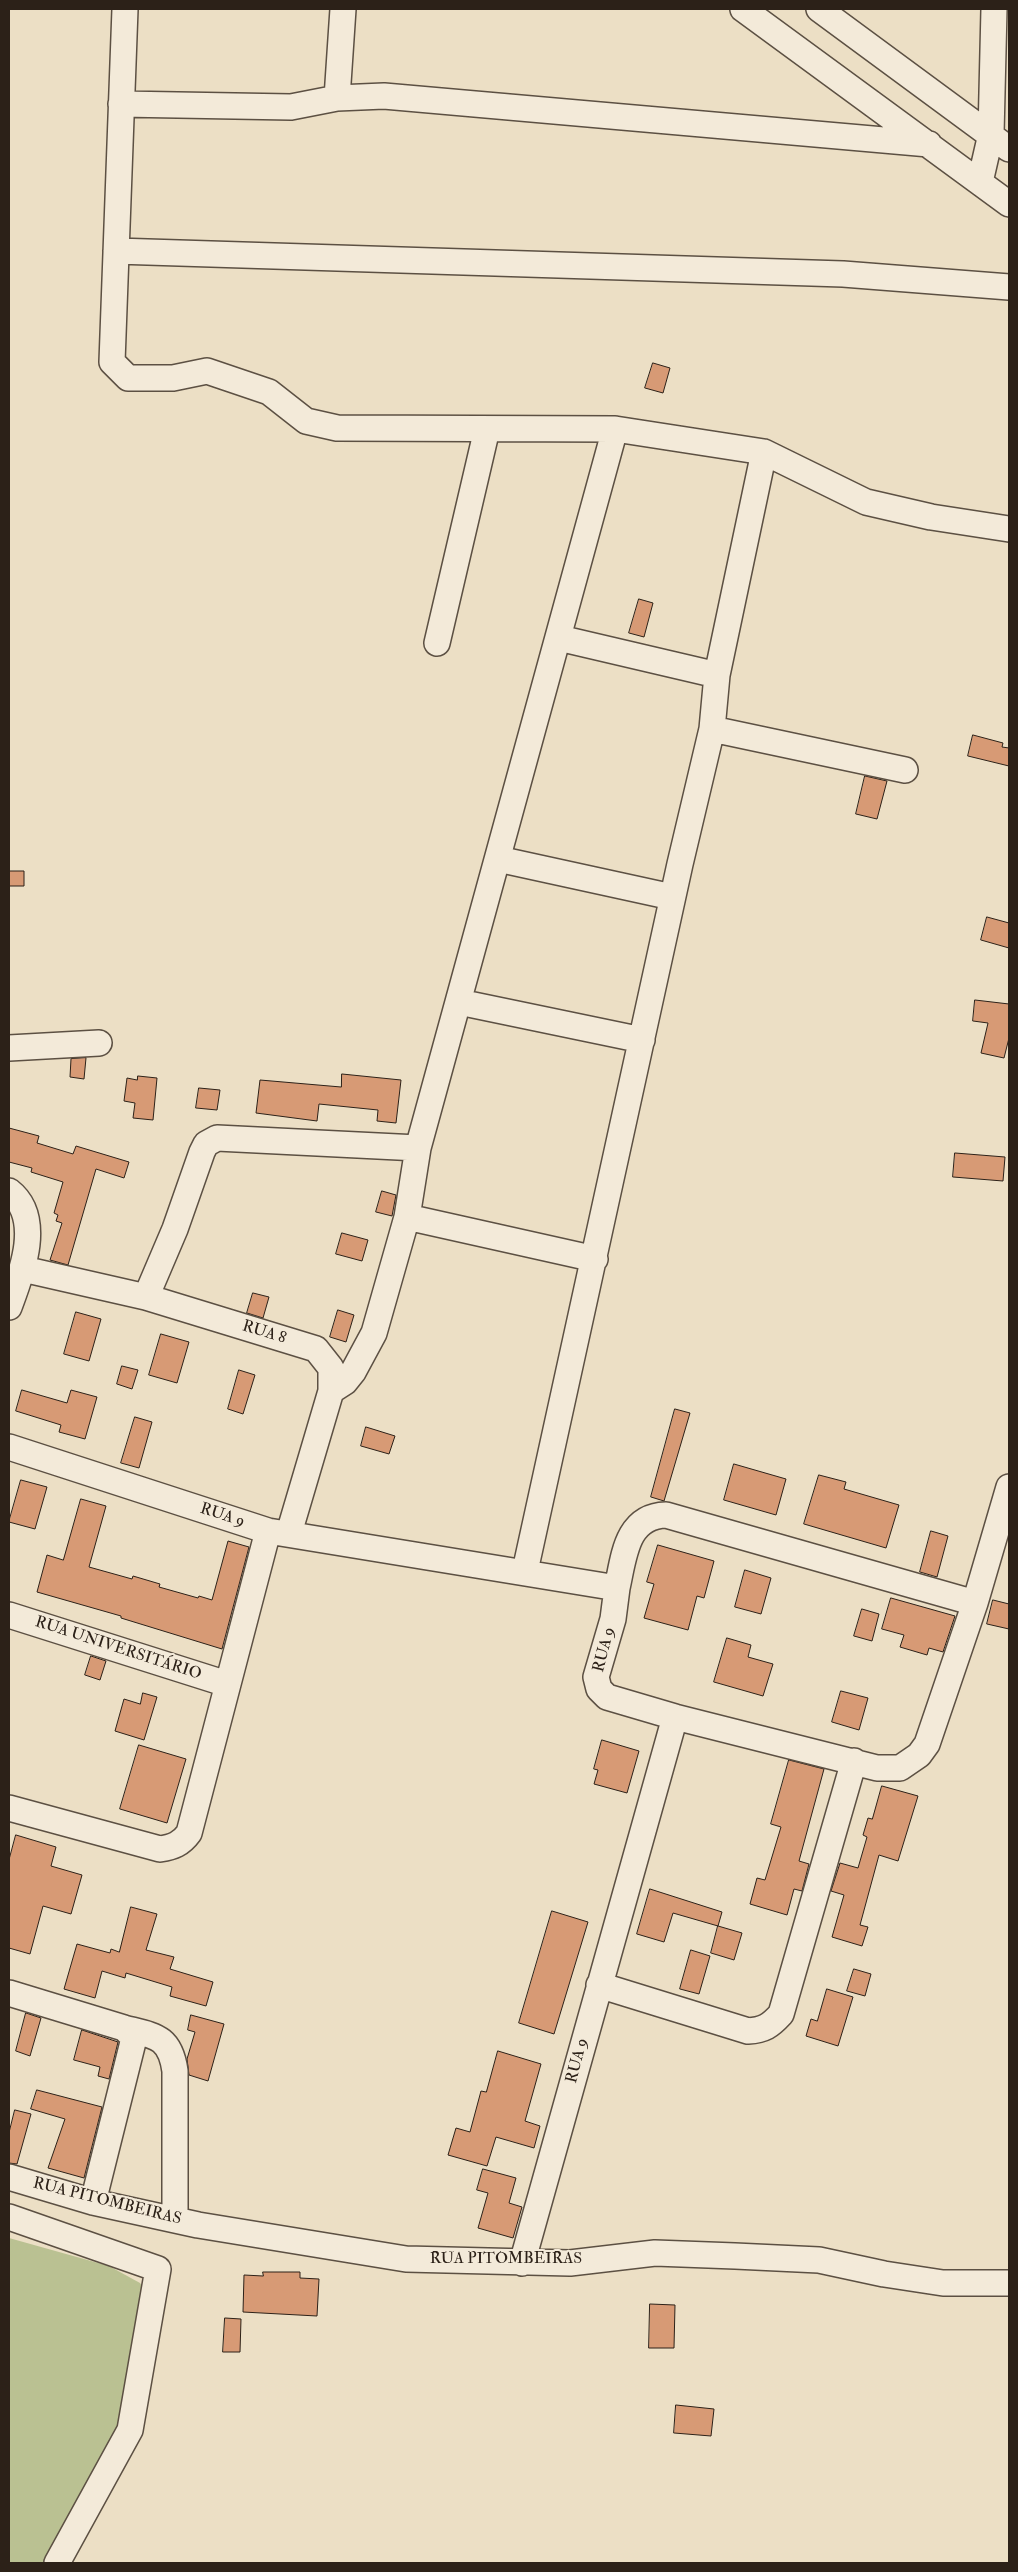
<!DOCTYPE html>
<html>
<head>
<meta charset="utf-8">
<style>
	body { margin:0 }
	#map { position:relative; width:1018px; height:2572px; overflow:hidden; background:#ecdfc5; font-family:"IM FELL Double Pica",serif }
	canvas { display:block }
	.frame { position:absolute; inset:0; border:10px solid #2c2118; pointer-events:none }
</style>
</head>
<body>
<div id="map">
<canvas width="1018" height="2572"></canvas>
<div class="frame"></div>
</div>
<script>
const context = document.querySelector('canvas').getContext('2d');
context.lineJoin = 'round';
function paint(path, color) {
  context.fillStyle = color;
  context.fill(path, 'evenodd');
}
function stroke(path, color, width, dash) {
  context.strokeStyle = color;
  context.lineWidth = width;
  context.lineCap = dash ? 'butt' : 'round';
  context.setLineDash(dash || []);
  context.stroke(path);
}
function write(font, color, halo, rows, align = 'center') {
  context.font = font + ' "IM FELL Double Pica",serif';
  context.lineWidth = 4;
  context.setLineDash([]);
  context.textBaseline = 'middle';
  context.strokeStyle = halo;
  context.fillStyle = color;
  for (const [text, x, y, turn = 0] of rows) {
    context.save();
    context.translate(x, y);
    context.rotate((+turn || 0) * Math.PI / 180);
    context.textAlign = isNaN(turn) ? turn : align;
    if (halo) context.strokeText(text, 0, 0);
    context.fillText(text, 0, 0);
    context.restore();
  }
}
paint(new Path2D(`
	M9,2238l100,28 31,17 17,25 -8,61 -92,194h-48z`), '#bac192');
const building = new Path2D(`
	M653,363l17,5 -7,25 -18,-5z
	M639,599l14,4 -9,34 -15,-4z
	M973,735l30,8 -1,4 7,1v18l-41,-10z
	M865,776l22,5 -10,38 -21,-5z
	M9,871h15v15h-15z
	M987,917l22,6v25l-28,-8z
	M975,1000l34,4v34l-5,20 -23,-5 7,-30 -15,-2z
	M86,1058l-2,21 -14,-2 1,-18z
	M342,1074l59,6 -5,43 -19,-2 1,-11 -59,-6 -2,17 -61,-8 4,-33 81,7z
	M138,1076l19,2 -4,42 -20,-2 2,-15 -11,-2 3,-23 10,2z
	M199,1088l21,2 -3,20 -21,-2z
	M9,1128l30,8 -2,7 36,11 3,-8 53,16 -5,16 -28,-9 -28,96 -18,-5 12,-37 -6,-2 2,-6 -4,-2 9,-31 -32,-10 1,-4 -23,-6z
	M955,1153l50,4 -2,24 -50,-4z
	M382,1191l14,4 -4,21 -16,-4z
	M342,1233l26,7 -6,21 -26,-7z
	M253,1293l16,4 -6,21 -16,-5z
	M338,1310l16,5 -8,27 -16,-5z
	M76,1312l25,7 -12,42 -25,-7z
	M161,1334l28,8 -12,41 -28,-8z
	M122,1366l16,4 -6,19 -15,-5z
	M239,1370l16,5 -12,39 -15,-5z
	M22,1390l45,13 4,-13 26,7 -12,42 -26,-7 2,-7 -45,-14z
	M675,1409l15,4 -26,88 -13,-4z
	M135,1417l17,5 -13,46 -18,-5z
	M366,1427l29,9 -6,18 -28,-8z
	M734,1464l52,15 -10,36 -52,-15z
	M819,1475l27,7 -2,7 55,16 -13,43 -82,-24z
	M21,1480l26,7 -12,42 -26,-7z
	M81,1499l25,7 -17,61 43,12 1,-3 27,8 -1,3 39,11 1,-2 13,4 16,-59 21,6 -27,102 -101,-31v-2l-84,-24 10,-37 16,5z
	M931,1531l17,5 -11,41 -17,-5z
	M658,1545l56,16 -10,37 -7,-2 -9,34 -44,-12 10,-34 -7,-2z
	M745,1570l26,8 -10,36 -26,-7z
	M891,1598l64,18 -12,36 -14,-4 -2,7 -27,-8 4,-12 -22,-6z
	M993,1600l16,4v25l-22,-5z
	M862,1609l17,5 -7,27 -18,-5z
	M727,1638l24,7 -3,12 25,7 -10,32 -49,-14z
	M91,1656l15,5 -6,19 -15,-5z
	M841,1691l27,7 -9,32 -27,-8z
	M143,1693l14,4 -13,43 -29,-9 9,-32 16,5z
	M602,1740l37,11 -12,42 -33,-9 4,-14 -4,-1z
	M139,1745l47,14 -19,64 -47,-14z
	M789,1760l35,9 -25,92 10,3 -7,27 -8,-2 -7,26 -37,-11 7,-26 8,2 16,-53 -10,-3z
	M882,1786l36,10 -20,65 -19,-6 -19,70 8,2 -6,19 -30,-9 12,-42 -13,-4 9,-28 18,5 9,-31 -4,-2 5,-17 4,1z
	M16,1835l40,12 -5,19 31,9 -11,39 -28,-8 -13,48 -21,-6v-88z
	M650,1889l72,23 -4,14 -45,-13 -9,29 -27,-8z
	M131,1907l26,7 -11,36 28,7 -4,12 43,13 -7,24 -36,-10 2,-9 -46,-14 -1,5 -23,-7 -7,27 -31,-9 13,-45 33,9 1,-4 8,3z
	M552,1911l36,11 -34,112 -35,-11z
	M718,1926l24,7 -8,27 -23,-7z
	M691,1950l19,6 -11,38 -19,-5z
	M854,1969l17,5 -6,22 -18,-5z
	M827,1989l26,8 -15,49 -32,-10 5,-17 6,2z
	M26,2013l15,5 -11,38 -14,-5z
	M191,2015l33,9 -16,57 -19,-6 -2,-16 8,-27 -7,-2z
	M82,2030l36,12 -9,37 -11,-3 2,-9 -26,-7z
	M498,2051l43,13 -16,57 15,5 -6,22 -38,-11 -9,29 -39,-11 8,-27 14,4 11,-41 5,1z
	M37,2090l65,17 -18,71 -36,-10 17,-49 -34,-10z
	M15,2110l16,4 -14,50 -8,-1v-30z
	M483,2169l33,9 -7,25 13,4 -9,31 -35,-10 10,-35 -11,-3z
	M263,2272h37v6l19,1 -2,37 -74,-4 1,-37 19,1z
	M650,2304l25,1 -1,43h-25z
	M225,2318l16,1 -1,33h-17z
	M676,2405l38,4 -3,27 -37,-3z`);
paint(building, '#d79a75');
stroke(building, '#2c2118', 1);
const minor = new Path2D(`
	M125,9l-13,353 16,16h45l34,-7 62,21 37,29 31,7 278,1
	M743,9l266,195
	M819,9l190,140
	M337,98l6,-89
	M121,104l170,3 46,-9 47,-2 545,48
	M980,182l11,-48 3,-125
	M116,251l727,23 166,13
	M764,452l102,50 65,15 78,12
	M559,638l158,37
	M437,643l50,-214
	M712,729l193,41
	M498,859l174,38
	M459,1002l183,38
	M9,1048l90,-5
	M9,1191c35,27 12,84 0,116
	M407,1217l188,42
	M23,1269l123,28 170,52 15,19v23l-42,142
	M146,1297l29,-68 27,-77 4,-8 11,-6 201,10
	M331,1391l14,-9 8,-10 21,-39 33,-116 11,-69 197,-719 149,23 -47,223 -5,54 -32,135 -155,707
	M9,1447l259,84 349,57 -4,31 -17,58 3,12 8,8 68,20 -153,546
	M617,1588c7,-31 9,-72 49,-73l309,88
	M9,1615l218,69
	M675,1717l202,51h23l19,-13 8,-11 48,-141 34,-116
	M9,1808l151,41c13,-2 21,-5 29,-16l79,-302
	M599,1985l149,46c16,-1 22,-5 33,-17l73,-253
	M9,1993l115,35 10,10 -41,164
	M124,2028c31,8 46,8 51,43v149
	M9,2177l84,25 105,23 208,34 164,4 85,-10 80,3 84,4 65,14 59,9h66
	M9,2217l149,52 -28,161 -73,133`);
stroke(minor, '#5c5043', 28);
stroke(minor, '#f3ead9', 25);
write('16px', '#2c2118', '#f3ead9', [
	["RUA 8",264,1333,17],
	["RUA 9",222,1516,18],
	["RUA UNIVERSITÁRIO",118,1649,18],
	["RUA 9",605,1650,-75],
	["RUA 9",578,2061,-75],
	["RUA PITOMBEIRAS",107,2202,14],
	["RUA PITOMBEIRAS",506,2260]
]);
</script>
</body>
</html>
